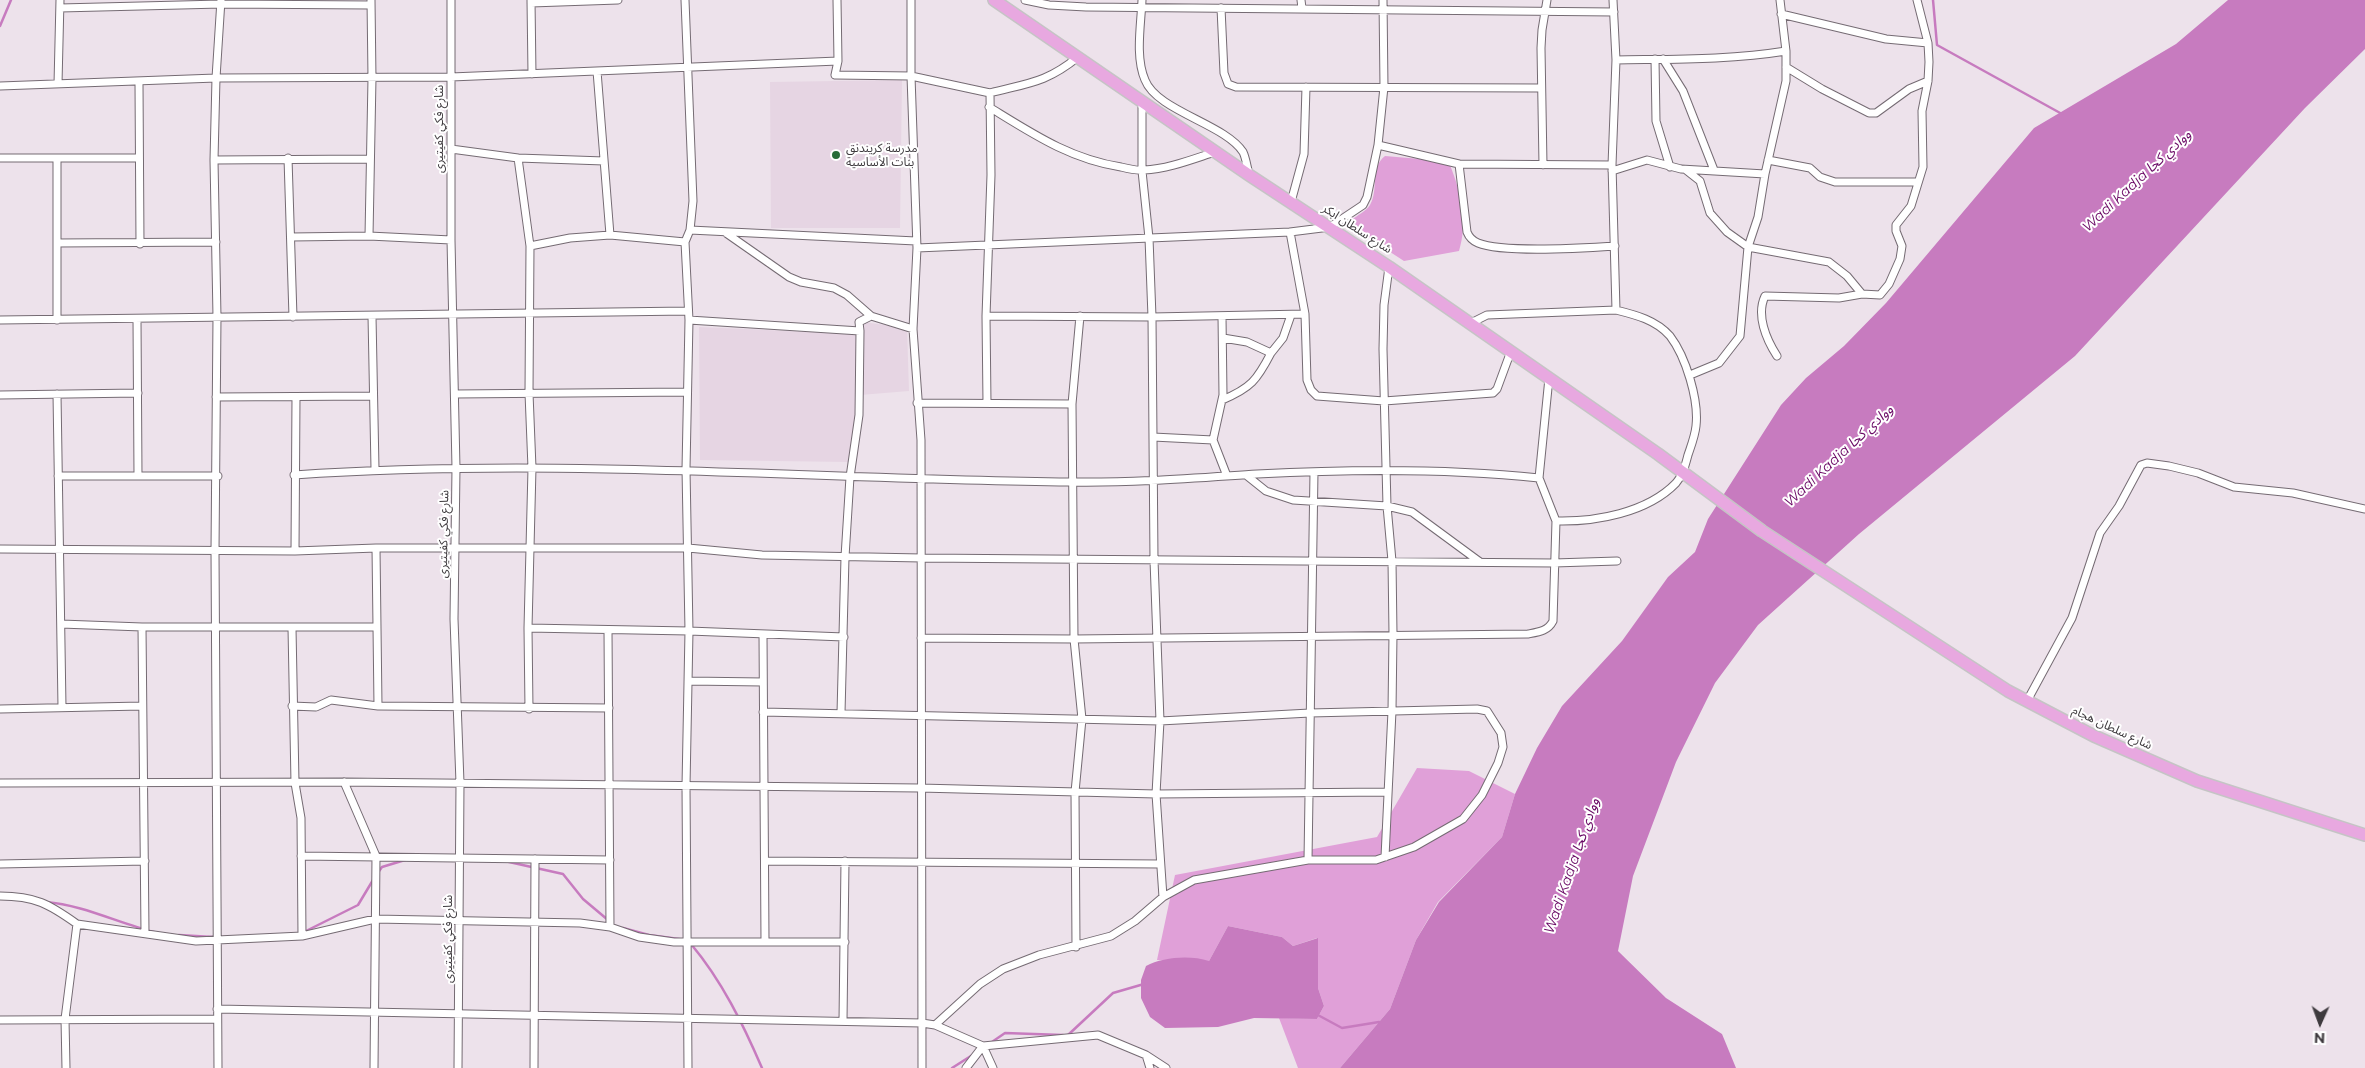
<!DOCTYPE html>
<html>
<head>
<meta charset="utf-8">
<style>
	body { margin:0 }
	#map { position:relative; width:2365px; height:1068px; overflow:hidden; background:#ede2eb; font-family:Montserrat,sans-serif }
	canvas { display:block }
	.north { position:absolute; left:2295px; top:998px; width:50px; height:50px; -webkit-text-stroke:4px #fff; paint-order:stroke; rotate:182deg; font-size:14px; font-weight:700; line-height:20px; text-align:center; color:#3e3a3e }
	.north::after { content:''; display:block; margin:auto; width:18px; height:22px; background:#3e3a3e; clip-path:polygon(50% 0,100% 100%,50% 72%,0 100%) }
</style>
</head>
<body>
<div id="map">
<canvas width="2365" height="1068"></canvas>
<div class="north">N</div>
</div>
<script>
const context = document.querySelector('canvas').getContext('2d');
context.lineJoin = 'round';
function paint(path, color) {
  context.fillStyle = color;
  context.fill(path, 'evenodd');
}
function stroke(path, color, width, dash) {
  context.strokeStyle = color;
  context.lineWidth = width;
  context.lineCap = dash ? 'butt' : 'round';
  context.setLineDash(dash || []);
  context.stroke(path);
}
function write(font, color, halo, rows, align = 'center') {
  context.font = font + ' Montserrat,"Noto Sans Arabic",sans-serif';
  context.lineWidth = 4;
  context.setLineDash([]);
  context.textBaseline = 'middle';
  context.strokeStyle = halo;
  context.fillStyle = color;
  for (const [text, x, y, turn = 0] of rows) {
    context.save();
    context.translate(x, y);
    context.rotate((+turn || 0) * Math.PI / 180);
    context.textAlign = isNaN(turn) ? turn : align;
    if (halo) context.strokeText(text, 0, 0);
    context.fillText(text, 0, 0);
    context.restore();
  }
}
paint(new Path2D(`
	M902,80l-2,148h-129l-1,-146z
	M863,322l44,6 2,63 -49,4z
	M699,327l158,7v81l-8,47 -149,-2z`), '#e6d5e3');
paint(new Path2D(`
	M1385,156l47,4 18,5c11,28 18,57 9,86l-55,10 -54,-35 1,-6c6,-4 16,-10 19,-15 9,-15 0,-38 15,-49z
	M1417,768l52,3 46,23 -13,43 -64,65 -22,38 -26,69 -50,59h-42l-19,-50 38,1 7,-13 -6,-18 -1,-50 -24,8 -11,-9 -54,-11 -19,35 -52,-1 18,-85 202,-38z`), '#e0a0d8');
paint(new Path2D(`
	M2228,0h137v49l-60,59 -230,248 -216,178 -101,91 -43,58 -39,79 -43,114 -15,75 48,47 56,36 14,34h-396l50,-59 26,-69 23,-38 63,-65 13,-43 22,-46 25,-42 60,-65 46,-64 27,-25 13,-33 73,-114 25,-27 38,-32 42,-43 148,-175 142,-84z
	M1228,926l54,11 11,9 25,-8v50l6,18 -7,13 -63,-1 -36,9 -53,1 -15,-11 -9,-19v-18l5,-14c17,-9 44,-11 63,-5z`), '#c77bbf');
stroke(new Path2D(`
	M1933,0l4,45 125,69
	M0,26l11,-26
	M509,862l54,12 20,25 25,21
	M377,874l5,-7 23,-7
	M46,902c37,3 72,21 108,30
	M623,928l26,7 30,4
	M304,932l54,-27 15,-25
	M179,935l34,2
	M691,944c31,37 52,80 71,124
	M1316,1014l26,14 37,-6
	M1068,1035l45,-42 31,-9
	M989,1044l16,-11 58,2
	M952,1068l22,-14`), '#c77bbf', 2.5);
const minor = new Path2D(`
	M451,0v240l5,228 -2,151 6,164 -2,285
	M531,0l1,74
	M685,0l8,201 -3,29 -5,12 4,78 -3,149 3,162 -3,155 2,282
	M837,0l1,61 -3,14 76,1 79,17 1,82 -5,141
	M911,0v76l6,172 -4,81 8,111 1,628
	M1025,0l24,5 37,2 528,5
	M1142,0c-1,25 -7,57 3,80 12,31 80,44 98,72 3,6 4,15 6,22
	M1301,0l1,8
	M1383,0l1,87 -6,58 81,19 8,68c2,5 6,9 11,11 24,10 108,5 137,3
	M1613,0l3,60 -4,105 4,145
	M531,3l87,-3
	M60,8l161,-4 150,1
	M1221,8l3,65 4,11 8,3 305,1
	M1781,14l105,25 42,4
	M1655,59l1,62 14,46
	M1663,59l20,32 31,79
	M1616,60c57,-1 114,0 170,-9
	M1786,67l36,22 47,24h7l33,-24 19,-8
	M597,71l13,164
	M139,83l1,161
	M58,84l2,-84
	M0,86l216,-8 235,-1 387,-16
	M990,93c38,-10 56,-10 88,-36
	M1142,101v70l7,67 3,79 2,243 6,161 -4,73 7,103
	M989,107c44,27 81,52 132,60 8,2 16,4 23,3 24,-1 49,-11 71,-18
	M451,149l67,9 12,88 -1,147 3,75 -4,160 1,81
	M0,158h139
	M57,158v162
	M288,158l5,159
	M518,158l86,3
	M214,160l155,-1
	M1768,160l42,8 10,9 15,5h82
	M1459,164l153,1
	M1543,165l-2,-117 1,-18 5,-30
	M1686,170l14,11 10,32 17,19 21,15 81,15 18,14 15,18 18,1 9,-11 11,-25 2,-13 -6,-15v-6l15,-19 12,-39 -1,-56 6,-30 1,-19 -1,-19 -11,-43
	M1612,171l35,-11 34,9 84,5
	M1291,202l13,-48 2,-67
	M690,230l226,11
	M1290,232l15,82 2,66 4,10 6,6 67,5 109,-8 4,-4 14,-38
	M726,233l63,44 12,5 33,6 13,7 24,21
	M369,236l3,-158 -1,-78
	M291,237l78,-1 82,4
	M57,243l159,-1
	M530,246l40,-8 40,-3 75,7
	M917,248l373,-16 40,-5 33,-22 4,-8 11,-52
	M372,316l3,153
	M1222,316l1,79 -10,45 14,36
	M137,319l1,157
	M0,320l688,-9
	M689,320l171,11 -1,-9 12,-6 42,13
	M1471,323l16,-8 129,-5c20,5 40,10 54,26 16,21 29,64 26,90 -1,10 -5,20 -8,29 -3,11 -5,20 -12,28 -29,30 -81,39 -120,38
	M1223,338l24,4 24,11 12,-15 8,-23
	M1777,356c-11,-17 -21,-41 -12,-60l74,2 23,-4
	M1690,375l29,-12 21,-27 8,-89 10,-30 7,-43 21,-93v-30l-6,-51
	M57,394l5,313
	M455,394l232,-2
	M0,395l138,-2
	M216,397l157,-1
	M1222,400c29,-12 35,-20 49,-47
	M917,403l155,1
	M987,403l-1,-87 166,1 153,-3
	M1153,437l60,3
	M294,475c259,-18 517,4 776,7 63,1 125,-4 187,-8 93,-5 189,-6 282,4l17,43 -3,100c-5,10 -14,11 -25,13l-454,5 -153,-1
	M1246,475l20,16 27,9 94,6 25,6 68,50
	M58,476h160
	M1539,478l10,-100
	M376,548l2,158
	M0,549l295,2 81,-3h312l74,7 160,3 632,5 63,-2
	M295,551l1,-154
	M61,624l81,3h235
	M142,627l3,306
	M292,628l3,155 6,35 1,118
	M528,628l161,3 155,6
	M608,630l2,297
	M763,634l2,307
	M689,681l74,1
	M2027,701l45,-83 28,-85 19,-27 22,-41 6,-2 22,3 29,7 36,14 59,6 72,16
	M292,706l24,1 15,-7 47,6 231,2
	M0,709l142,-3
	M763,712l397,9 150,-8 167,-4 10,2 14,22 2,14 -5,16 -16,32 -19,24 -49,28 -38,13h-68l-114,20 -31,17 -28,24 -24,15 -72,19 -36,14 -23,15 -45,41
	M841,713l4,-156 5,-80 9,-62 1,-84
	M344,782l32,74 -2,212
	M0,783l344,-1 576,6 236,6 231,-2
	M301,856l309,4
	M1385,857l7,-146 1,-77 -1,-73 -5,-55 -4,-157 1,-44 5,-38
	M1308,860l6,-388
	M766,861l394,3
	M0,864l145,-3
	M0,896c35,0 49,8 77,28
	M1076,947l-1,-155 7,-73 -8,-80 -2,-235 8,-88
	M217,1009l705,14 13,2 48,21 10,22
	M0,1020l217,-1
	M843,1021l2,-160
	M1146,1055l4,13
	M66,1068l-1,-49 12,-95 119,17 106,-5 73,-17 205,4 30,4 29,10 35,5h171
	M218,1068l-3,-517 2,-234 -3,-157 2,-82 5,-78
	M534,1068l1,-209
	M966,1068l17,-22 115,-11 48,20 20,13`);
const trunk = new Path2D(`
	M994,0l255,175 140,92 269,187 104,77 246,160 86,45 103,45 168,54`);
stroke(minor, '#756b73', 9);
stroke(trunk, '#c5c4c5', 14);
stroke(minor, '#fff', 7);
stroke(trunk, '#e8a8e0', 11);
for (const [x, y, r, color] of [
	[836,155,5,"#276c38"]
]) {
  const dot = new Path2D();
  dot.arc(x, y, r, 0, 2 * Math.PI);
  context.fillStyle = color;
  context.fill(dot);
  stroke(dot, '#fff', 2);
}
write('12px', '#3e3a3e', '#fff', [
	["شارع فكي كفيتيرى",439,129,-90],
	["شارع سلطان ابكر",1357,229,33],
	["شارع فكي كفيتيرى",444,534,-89],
	["شارع سلطان هجام",2112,728,25],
	["شارع فكي كفيتيرى",448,939,-90]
]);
write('12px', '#3e3a3e', '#fff', [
	["مدرسة كريندنق",846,148],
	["بنات الأساسية",846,162]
], 'left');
write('italic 14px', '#690864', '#fff', [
	["Wadi Kadja ووادي كجا",2137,181,-43],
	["Wadi Kadja ووادي كجا",1839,456,-43],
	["Wadi Kadja ووادي كجا",1572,866,-71]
]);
</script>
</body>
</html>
